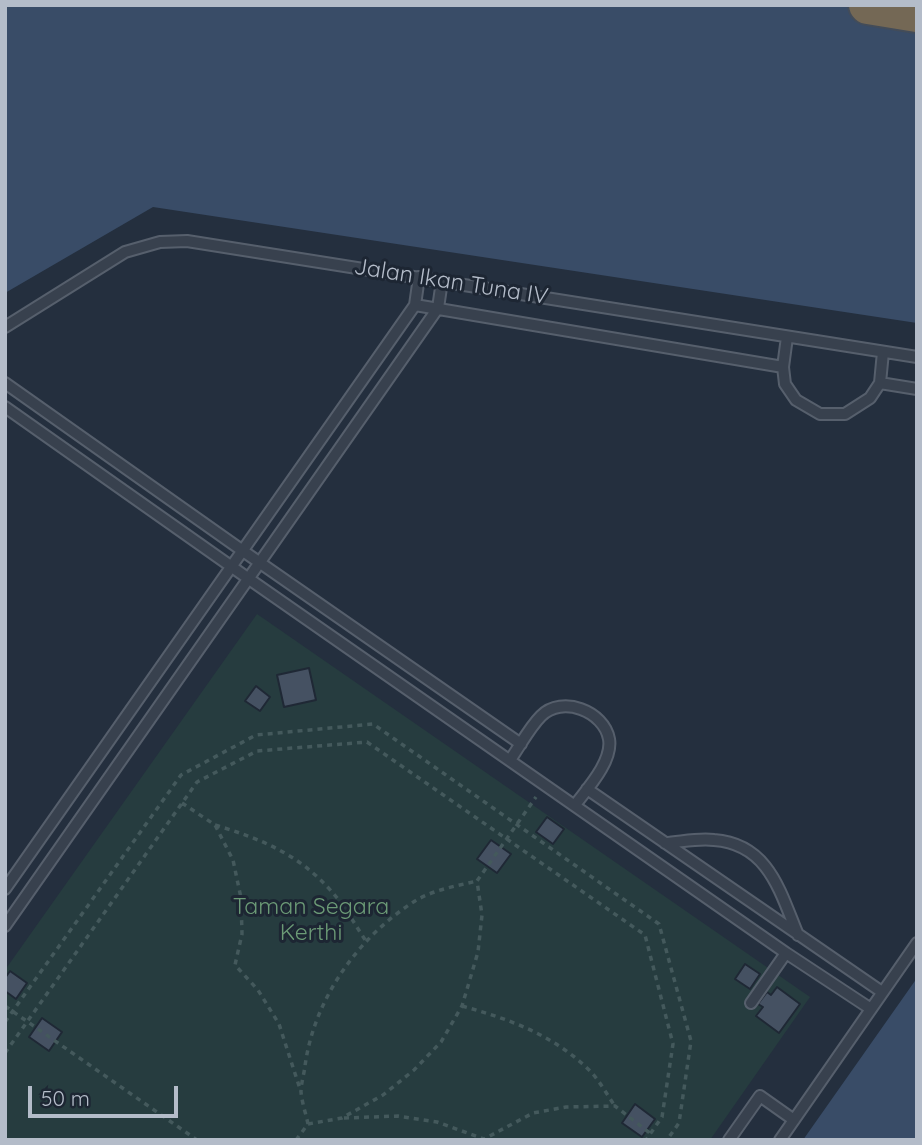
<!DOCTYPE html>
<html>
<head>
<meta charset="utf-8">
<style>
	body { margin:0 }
	#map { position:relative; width:922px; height:1145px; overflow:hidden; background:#242f3e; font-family:Quicksand,sans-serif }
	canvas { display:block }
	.frame { position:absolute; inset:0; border:7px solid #b4bcc9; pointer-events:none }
	.scale { position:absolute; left:28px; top:1086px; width:150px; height:32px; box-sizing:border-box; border:4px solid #b4bcc9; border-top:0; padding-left:9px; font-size:21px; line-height:24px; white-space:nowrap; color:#b4bcc9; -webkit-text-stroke:5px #1d2633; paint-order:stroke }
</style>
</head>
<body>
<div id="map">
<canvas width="922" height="1145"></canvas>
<div class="frame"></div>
<div class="scale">50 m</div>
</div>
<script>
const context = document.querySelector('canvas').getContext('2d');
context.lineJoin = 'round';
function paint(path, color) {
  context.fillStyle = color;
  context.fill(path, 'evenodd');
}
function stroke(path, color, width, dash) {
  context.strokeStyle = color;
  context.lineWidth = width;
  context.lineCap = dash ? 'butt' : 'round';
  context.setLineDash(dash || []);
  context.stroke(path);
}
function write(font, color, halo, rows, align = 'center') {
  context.font = font + ' Quicksand,sans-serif';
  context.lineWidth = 6;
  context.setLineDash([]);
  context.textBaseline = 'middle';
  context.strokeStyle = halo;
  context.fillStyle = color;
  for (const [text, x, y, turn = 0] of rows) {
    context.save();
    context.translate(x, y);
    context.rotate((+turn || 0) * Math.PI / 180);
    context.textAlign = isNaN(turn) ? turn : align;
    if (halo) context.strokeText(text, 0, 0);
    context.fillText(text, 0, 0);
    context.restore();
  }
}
paint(new Path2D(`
	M257,614l553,383 -100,143h-705v-170z`), '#263c3f');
paint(new Path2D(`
	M5,5h912v318l-764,-116 -148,86z
	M917,978v162h-114z`), '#394c67');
const building = new Path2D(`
	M309,668l7,32 -32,7 -7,-32z
	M256,686l14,11 -10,14 -15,-10z
	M547,817l17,12 -11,15 -17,-12z
	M491,840l20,14 -14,19 -20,-14z
	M745,964l15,10 -10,15 -15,-10z
	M10,971l17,12 -11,16 -11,-8v-13z
	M777,987l23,17 -21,29 -23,-17 7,-9 -5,-3 9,-12 4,3z
	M42,1018l20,14 -13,19 -20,-14z
	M635,1104l20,15 -13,18 -20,-14z`);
paint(building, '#455162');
stroke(building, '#1f2835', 2);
const lane = new Path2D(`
	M415,305l368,62
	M5,327l120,-75 35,-10 27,-1 730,116
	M787,337l-4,30 2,17 11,16 24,14h25l25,-16 10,-15 3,-31
	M5,383l238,168 278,193
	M880,383l37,6
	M5,407l244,172 537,374 85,56
	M510,760c10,-14 19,-32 31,-44 21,-21 63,-5 68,23 4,22 -22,50 -34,66
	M587,789l295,203
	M665,843c16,-1 33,-5 49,-3 55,4 66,52 84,95
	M5,889l410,-584 4,-28
	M5,926l433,-618 4,-27
	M751,1003l35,-50
	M729,1140l31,-44 34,24
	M780,1140l137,-197`);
const highway = new Path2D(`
	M868,5l49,8`);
stroke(lane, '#565f6c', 14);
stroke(highway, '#434c59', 42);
stroke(new Path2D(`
	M182,803l33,22 18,35 8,38 1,36 -7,31 23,25 21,34 22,68
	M215,825c46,14 84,29 117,67 13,14 23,33 34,49
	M5,1006l192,134
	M462,1006c47,13 92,29 128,65 10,10 17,24 25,35
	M5,1022l176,-247 75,-40 117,-11 286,200 32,117 -12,82 -12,17
	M5,1053l192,-271 60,-31 110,-9 278,193 28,109 -11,73 -16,23
	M344,1118l54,-2 39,6 47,17 49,-26 33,-6 49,-1 36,28
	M308,1124c-2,-10 -6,-21 -7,-32 0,-8 3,-18 4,-26 9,-67 53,-129 110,-165 18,-11 41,-15 62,-20
	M296,1140l12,-16 34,-6 41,-23 31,-25 27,-28 21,-36 16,-54 4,-37 -5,-34 59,-84`), '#44595c', 3.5, [5, 5]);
stroke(lane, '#38414e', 10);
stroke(highway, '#746855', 38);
write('23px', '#b4bcc9', '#1d2633', [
	["Jalan Ikan Tuna IV",451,282,9]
]);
write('23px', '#6b9a76', '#1d2633', [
	["Taman Segara",311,907],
	["Kerthi",311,933]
]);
</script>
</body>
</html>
